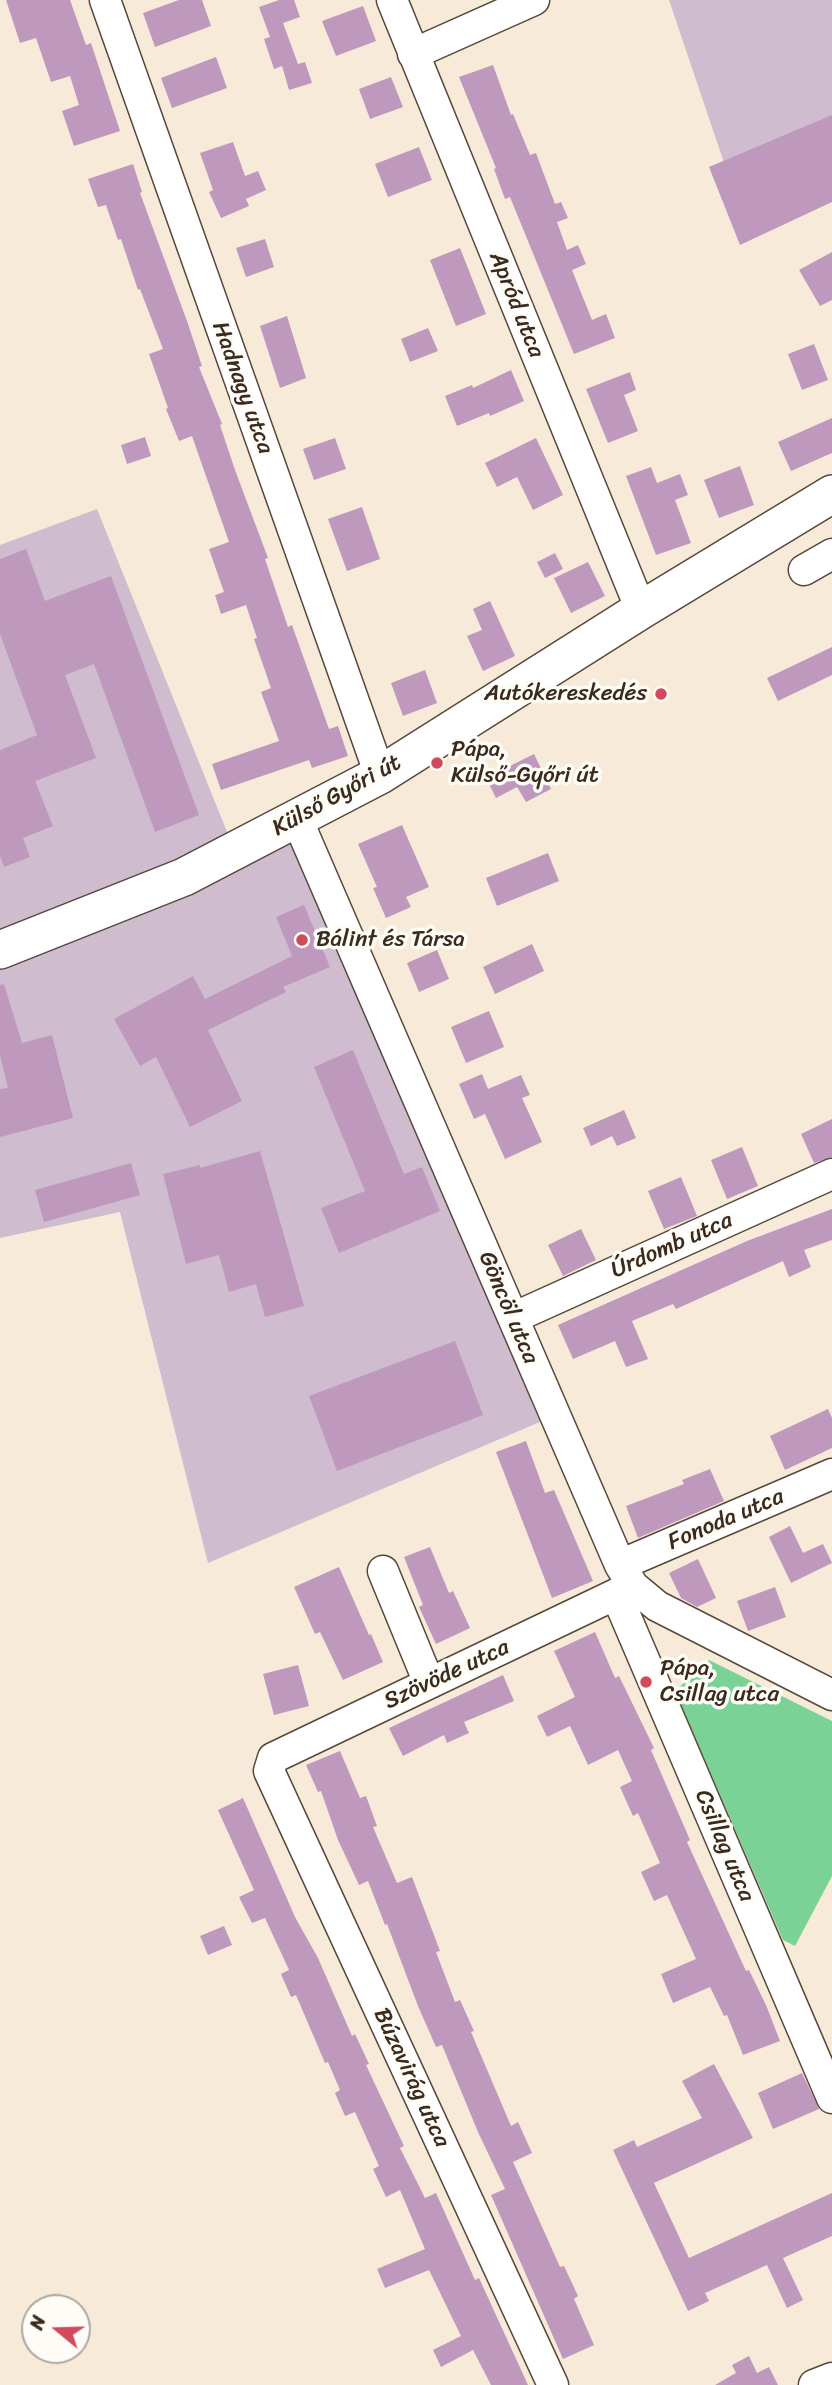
<!DOCTYPE html>
<html>
<head>
<meta charset="utf-8">
<style>
	body { margin:0 }
	#map { position:relative; width:832px; height:2385px; overflow:hidden; background:#f8ead8; font-family:Sriracha,sans-serif }
	canvas { display:block }
	.north { position:absolute; left:21px; top:2294px; width:70px; height:70px; box-sizing:border-box; background:#fdfcf7; border:2px solid #afa8a0; border-radius:50%; rotate:289deg; font-size:19px; font-weight:700; line-height:28px; text-align:center; color:#3b2a1e }
	.north::after { content:''; display:block; margin:auto; width:24px; height:32px; background:#d1495b; clip-path:polygon(50% 0,100% 100%,50% 72%,0 100%) }
</style>
</head>
<body>
<div id="map">
<canvas width="832" height="2385"></canvas>
<div class="north">N</div>
</div>
<script>
const context = document.querySelector('canvas').getContext('2d');
context.lineJoin = 'round';
function paint(path, color) {
  context.fillStyle = color;
  context.fill(path, 'evenodd');
}
function stroke(path, color, width, dash) {
  context.strokeStyle = color;
  context.lineWidth = width;
  context.lineCap = dash ? 'butt' : 'round';
  context.setLineDash(dash || []);
  context.stroke(path);
}
function write(font, color, halo, rows, align = 'center') {
  context.font = font + ' Sriracha,sans-serif';
  context.lineWidth = 7;
  context.setLineDash([]);
  context.textBaseline = 'middle';
  context.strokeStyle = halo;
  context.fillStyle = color;
  for (const [text, x, y, turn = 0] of rows) {
    context.save();
    context.translate(x, y);
    context.rotate((+turn || 0) * Math.PI / 180);
    context.textAlign = isNaN(turn) ? turn : align;
    if (halo) context.strokeText(text, 0, 0);
    context.fillText(text, 0, 0);
    context.restore();
  }
}
paint(new Path2D(`
	M669,0h163v181l-89,38z
	M97,509l143,355 57,-25 243,583 -332,141 -88,-351 -120,26v-693z`), '#cfbdcf');
paint(new Path2D(`
	M709,1660l123,61v155l-37,70 -12,-6 -108,-249z`), '#7ad297');
paint(new Path2D(`
	M6,0h64l16,45 5,-2 29,88 -46,15 -12,-35 17,-6 -9,-29 -19,6 -15,-44 -16,5z
	M179,0h23l9,26 -56,21 -12,-34z
	M279,0h15l6,17 -17,6 15,41 7,-2 7,21 -23,7 -7,-24 -8,3 -10,-30 6,-2 -11,-30z
	M363,6l13,35 -40,15 -14,-35z
	M216,57l11,31 -55,20 -11,-30z
	M493,65l18,50 2,-1 17,41 6,-2 19,51 6,-2 7,16 -11,4 10,28 11,-5 8,19 -14,6 20,50 14,-6 9,24 -41,16 -64,-157 -5,2 -11,-30 2,-1 -37,-91z
	M391,77l12,30 -33,12 -11,-30z
	M832,115v87l-92,43 -31,-78z
	M233,142l12,34 13,-5 8,19 -20,9 3,7 -28,12 -12,-26 4,-2 -13,-37z
	M419,147l13,33 -44,17 -13,-33z
	M133,164l9,28 -2,1 47,128 15,45 -3,1 23,57 -2,1 15,45 33,88 -3,1 23,68 4,-2 37,104 9,-3 10,30 -36,12 -3,-8 -88,30 -9,-26 67,-23 -18,-49 10,-4 -17,-49 3,-1 -11,-33 -25,9 -6,-19 9,-3 -15,-43 20,-7 -37,-106 -13,5 -13,-32 2,-1 -19,-54 14,-5 -23,-60 -2,1 -17,-51 -3,1 -12,-35 -8,2 -10,-28z
	M265,239l9,28 -28,10 -10,-29z
	M460,248l26,66 -30,12 -26,-66z
	M832,252v48l-12,6 -21,-36z
	M287,316l19,62 -26,10 -20,-62z
	M428,328l10,23 -28,11 -9,-23z
	M814,344l14,36 -26,10 -14,-36z
	M511,370l13,31 -34,15 -1,-3 -32,13 -12,-30 27,-11 1,3z
	M630,372l6,18 -12,5 14,36 -30,12 -22,-54z
	M832,418v35l-41,18 -13,-29z
	M145,437l6,19 -24,8 -6,-19z
	M335,438l11,31 -32,11 -11,-31z
	M536,438l27,57 -30,15 -16,-33 -20,10 -12,-24z
	M740,466l14,39 -35,13 -15,-38z
	M651,467l6,16 23,-9 8,21 -13,5 16,43 -35,12 -30,-79z
	M362,507l18,52 -33,12 -19,-52z
	M26,549l19,52 66,-25 88,239 -44,17 -61,-168 -29,11 31,83 -61,23 18,45 -30,12 7,19 -26,10 -4,-11v-106l37,-15 -37,-101v-75z
	M555,553l8,16 -18,9 -8,-16z
	M588,562l17,34 -34,17 -17,-35z
	M490,601l25,55 -32,15 -16,-35 15,-6 -9,-21z
	M832,647v28l-54,26 -11,-23z
	M425,670l12,33 -34,13 -12,-33z
	M534,754l17,35 -25,13 -9,-15 -21,11 -10,-20z
	M402,825l27,62 -23,10 5,10 -25,11 -13,-30 4,-1 -19,-43z
	M548,853l11,28 -62,25 -11,-28z
	M304,905l26,62 -47,20 3,5 -78,38 34,71 -52,26 -34,-70 -16,9 -26,-47 79,-43 12,23 87,-43 -16,-39z
	M532,944l12,27 -49,23 -12,-27z
	M437,950l12,29 -30,13 -12,-29z
	M4,984l18,59 30,-8 21,83 -73,19v-48l8,-1 -8,-33v-70z
	M489,1011l15,36 -38,16 -15,-36z
	M353,1050l51,124 18,-7 18,44 -101,42 -18,-45 44,-17 -51,-124z
	M482,1074l6,15 33,-14 9,20 -8,3 20,44 -37,17 -20,-45 -11,5 -15,-35z
	M624,1110l12,28 -19,8 -5,-10 -21,10 -8,-18z
	M832,1119v38l-18,6 -13,-29z
	M742,1147l16,39 -31,13 -16,-39z
	M260,1151l44,155 -39,11 -9,-33 -27,8 -10,-37 -33,9 -23,-90 37,-9v3z
	M131,1163l9,32 -96,27 -9,-32z
	M681,1177l16,39 -33,13 -16,-38z
	M832,1209v31l-28,10 7,17 -22,10 -6,-16 -107,48 -3,-5 -41,17 16,38 -22,8 -11,-26 -42,18 -15,-34 189,-84z
	M581,1229l15,31 -33,16 -15,-31z
	M455,1341l28,74 -146,56 -28,-75z
	M828,1409l4,9v30l-47,22 -15,-34z
	M526,1441l19,52 9,-3 39,91 -41,17 -56,-146z
	M710,1469l14,32 -86,37 -12,-32 58,-22 -2,-4z
	M790,1526l13,27 20,-9 9,19 -41,20 -22,-46z
	M430,1547l19,46 4,-2 17,37 -34,16 -17,-37 4,-2 -19,-48z
	M698,1559l18,39 -19,9 -16,-9 -12,-25z
	M339,1567l30,68 2,-1 12,28 -40,18 -23,-48 -5,2 -21,-47z
	M775,1587l11,30 -38,14 -11,-30z
	M595,1632l20,46 4,-2 35,72 -3,2 39,90 -3,2 59,129 3,-1 17,35 14,36 -37,14 -16,-40 -3,1 -14,-29 -37,16 -12,-29 35,-15 -29,-64 -13,6 -13,-29 19,-9 -22,-50 -5,3 -13,-29 12,-6 -14,-31 -30,15 -18,-39 -23,11 -10,-21 38,-19 -21,-46z
	M298,1665l11,41 -35,9 -11,-41z
	M503,1675l11,26 -50,21 5,11 -22,10 -3,-8 -41,21 -14,-28z
	M340,1751l20,47 6,-2 11,30 -4,1 24,56 15,-6 28,74 -4,1 19,50 5,-2 14,31 -3,1 40,94 7,-4 14,31 -19,9 47,105 4,-1 14,30 -4,3 20,46 -31,14 -72,-164 14,-6 -27,-57 -36,-87 -6,2 -18,-41 -31,-82 -2,1 -17,-44 -9,4 -21,-45 -17,-49 -3,1 -12,-27z
	M243,1798l52,119 23,41 34,78 3,-2 14,30 -3,1 38,81 -4,2 25,50 11,-5 39,87 4,-2 49,107h-37l-18,-35 -32,17 -8,-17 28,-14 -32,-66 -44,18 -8,-19 48,-20 -25,-59 -14,7 -13,-28 6,-3 -24,-54 -10,4 -10,-23 5,-3 -12,-28 -3,1 -29,-68 -5,2 -10,-23 8,-4 -24,-52 -13,5 -13,-26 15,-7 -36,-80z
	M224,1926l8,19 -24,10 -8,-19z
	M714,2064l39,74 -99,45 35,75 143,-65v43l-49,22 20,42 -16,8 -20,-43 -62,28 4,8 -21,10 -75,-161 21,-10 3,7 65,-29 -20,-37z
	M802,2073l17,36 -46,20 -15,-36z
	M749,2356l8,17 12,-6 9,18h-63l21,-12 -4,-8z`), '#be99bd');
const minor = new Path2D(`
	M105,0l275,775
	M392,0l249,610
	M413,54l121,-54
	M804,570l28,-16
	M297,819l323,746 13,21 24,20 175,89
	M513,1318l319,-144
	M620,1565l212,-91
	M383,1571l46,112
	M616,1594l216,504
	M553,2385l-284,-614 4,-13 360,-172
	M814,2385l18,-7`);
const major = new Path2D(`
	M0,950l184,-73 196,-102 261,-165 191,-116`);
stroke(minor, '#57473a', 33);
stroke(major, '#57473a', 40);
stroke(minor, '#fff', 30);
stroke(major, '#fff', 37);
for (const [x, y, r, color] of [
	[661,694,7,"#d1495b"],
	[437,763,7,"#d1495b"],
	[302,940,7,"#d1495b"],
	[646,1682,7,"#d1495b"]
]) {
  const dot = new Path2D();
  dot.arc(x, y, r, 0, 2 * Math.PI);
  context.fillStyle = color;
  context.fill(dot);
  stroke(dot, '#fdfcf7', 2.5);
}
write('23px', '#3b2a1e', '#fdfcf7', [
	["Apród utca",516,305,68],
	["Hadnagy utca",242,388,70],
	["Külső Győri út",337,796,-29],
	["Úrdomb utca",672,1246,-24],
	["Göncöl utca",508,1308,67],
	["Fonoda utca",726,1520,-23],
	["Szövöde utca",447,1675,-25],
	["Csillag utca",724,1846,67],
	["Búzavirág utca",411,2078,65]
]);
write('23px', '#3b2a1e', '#fdfcf7', [
	["Autókereskedés",647,694,"right"],
	["Pápa,",451,750],
	["Külső-Győri út",451,776],
	["Bálint és Társa",316,940],
	["Pápa,",660,1669],
	["Csillag utca",660,1695]
], 'left');
</script>
</body>
</html>
